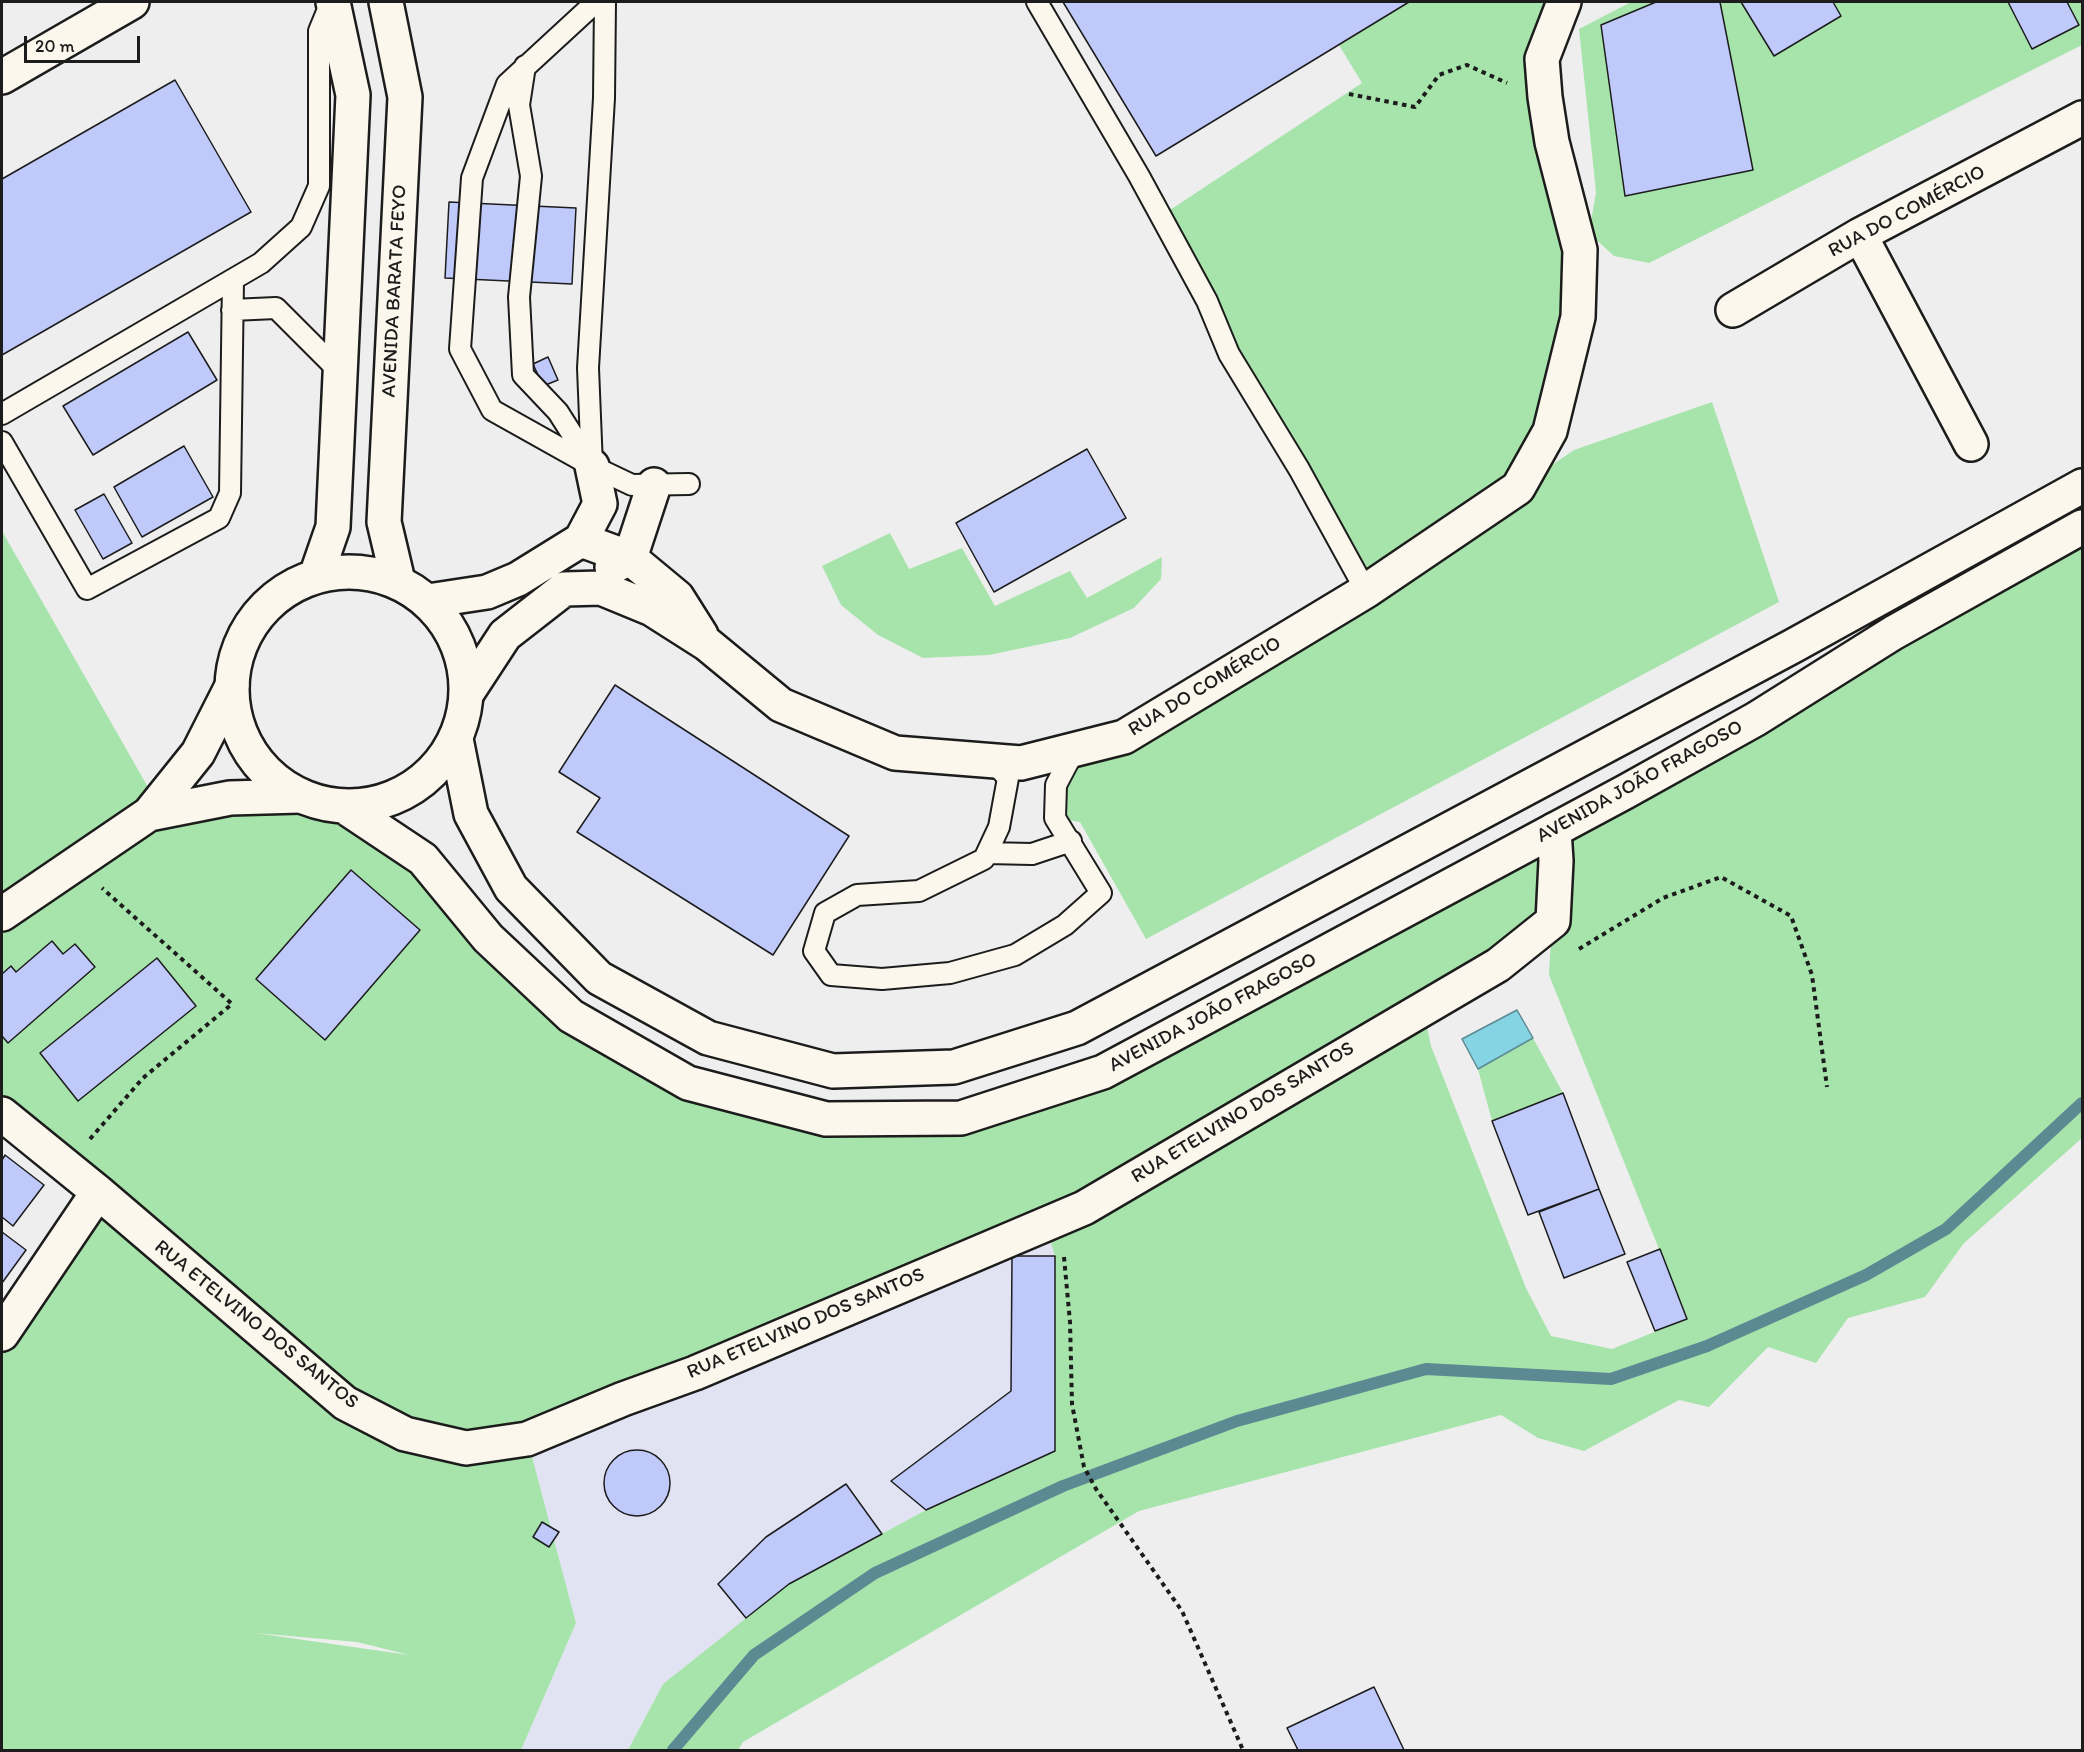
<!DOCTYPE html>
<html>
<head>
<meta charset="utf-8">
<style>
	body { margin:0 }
	#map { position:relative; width:2084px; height:1752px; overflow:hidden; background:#efeeef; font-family:Itim,sans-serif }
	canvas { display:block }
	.frame { position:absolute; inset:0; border:3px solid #1c1c1c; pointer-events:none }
	.scale { position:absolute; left:24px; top:36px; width:116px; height:27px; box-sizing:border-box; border:3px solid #1c1c1c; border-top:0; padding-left:8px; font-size:18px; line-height:21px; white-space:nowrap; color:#1c1c1c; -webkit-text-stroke:4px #fbf7ec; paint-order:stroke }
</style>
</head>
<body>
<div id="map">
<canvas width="2084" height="1752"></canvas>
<div class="frame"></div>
<div class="scale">20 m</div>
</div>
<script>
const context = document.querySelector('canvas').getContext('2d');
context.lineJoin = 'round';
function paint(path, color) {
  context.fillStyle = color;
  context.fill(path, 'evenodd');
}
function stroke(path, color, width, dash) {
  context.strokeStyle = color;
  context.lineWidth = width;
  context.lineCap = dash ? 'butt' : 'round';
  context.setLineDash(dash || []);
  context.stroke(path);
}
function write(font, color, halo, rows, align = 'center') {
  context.font = font + ' Itim,sans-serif';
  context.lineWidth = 5;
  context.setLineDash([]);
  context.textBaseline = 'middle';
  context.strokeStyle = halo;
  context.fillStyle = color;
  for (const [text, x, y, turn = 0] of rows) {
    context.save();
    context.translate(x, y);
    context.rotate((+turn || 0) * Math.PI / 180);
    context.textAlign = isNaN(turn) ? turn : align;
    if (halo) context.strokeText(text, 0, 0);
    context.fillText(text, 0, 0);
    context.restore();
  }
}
paint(new Path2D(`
	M1045,1223l10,33v195l-129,59 -137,74 -126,100 -35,66h-107l55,-127 -49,-184z`), '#e1e3f3');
paint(new Path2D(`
	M1409,2h155l-11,31 27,217 -60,237 54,-37 138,-48 67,200 -633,337 -66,-117 -25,-4 20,-69 291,-158 -205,-375 201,-133 -23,-38z
	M1631,2h451v43l-433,218 -35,-7 -25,-23 7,-41 -17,-163z
	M2082,528v610l-118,105 -39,54 -77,21 -32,45 -48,-16 -59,60 -30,-7 -95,51 -46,-13 -37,-23 -362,96 -396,231 -5,8h-110l35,-66 126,-100 137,-74 129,-59v-195l-10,-32 -514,229 45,170 -55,127h-519v-408l97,-138 -97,-93v-580l147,258 151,7 22,8 23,3 143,131 200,145 206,35 209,-46zM1552,922l-3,53 138,344 -75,30 -61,-13 -25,-48 -95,-242 -8,-38zM255,1633l102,9 52,13z
	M890,533l19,36 53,-21 33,58 75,-35 17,27 75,-41 -1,22 -27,29 -64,30 -81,17 -66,3 -45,-23 -37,-30 -19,-39z
	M1533,1038l30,55 -71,28 -14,-52z`), '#a7e4ab');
const water = new Path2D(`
	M1517,1010l16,28 -55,31 -16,-30z`);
paint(water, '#85d4e3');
stroke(water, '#5b8a93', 1.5);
stroke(new Path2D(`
	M673,1750l81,-95 121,-82 188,-87 174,-65 189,-52 185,10 96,-33 159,-71 80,-46 136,-126`), '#5b8a93', 12);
const building = new Path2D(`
	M1063,2h346l-253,154z
	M1656,2h64l33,168 -128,26 -24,-171z
	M1741,2h92l8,14 -67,40z
	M2008,2h59l12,23 -47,24z
	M175,80l76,132 -249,143v-176z
	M449,202l127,6 -4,76 -127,-6z
	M188,332l29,48 -124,75 -30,-49z
	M548,357l10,23 -15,6 -10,-22z
	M184,446l29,51 -71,40 -28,-50z
	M1087,449l39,69 -132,74 -38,-69z
	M104,494l28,49 -29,16 -28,-49z
	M615,685l234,151 -76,119 -196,-123 23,-34 -41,-26z
	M351,870l69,60 -95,110 -69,-61z
	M52,941l11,13 12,-10 20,23 -87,76 -6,-7v-62l9,-8 5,6z
	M157,958l39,48 -118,95 -38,-48z
	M1563,1093l36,96 -71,26 -36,-94z
	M5,1155l39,30 -31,41 -11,-9v-57z
	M1599,1189l26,65 -61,24 -25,-66z
	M2,1232l24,18 -24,33z
	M1660,1249l27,70 -32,12 -28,-69z
	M1012,1256h43v195l-129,59 -35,-29 120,-90z
	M604 1483a33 33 0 1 1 66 0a33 33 0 1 1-66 0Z
	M846,1484l36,50 -93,50 -43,34 -28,-34 48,-47z
	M542,1522l17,10 -10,15 -16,-10z
	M1374,1687l30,63h-106l-11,-22z`);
paint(building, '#bfcafb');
stroke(building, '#1c1c1c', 1.5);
const lane = new Path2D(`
	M605,2l-1,96 -16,270 4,98 40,19 57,-1
	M1037,2l102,174 68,125 22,53 70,115 67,122
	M525,66l-6,39 12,71 -12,121 4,78 35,37 33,52
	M232,310l44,-2 65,65
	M2,414l259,-151 40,-36 18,-41v-155l12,-29
	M2,442l85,147 132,-71 11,-25 3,-213
	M592,466l-100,-56 -32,-61 12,-171 35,-94 89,-82
	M992,760l16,18 -9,49 -15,32 -65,32 -62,4 -32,18 -11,38 17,24 51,4 68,-6 65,-18 50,-30 36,-32 -46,-75 1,-33 19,-36
	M987,853l45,1 39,-13`);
const street = new Path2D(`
	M2,77l130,-75
	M1860,235l111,209
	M1733,310l127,-75 222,-117
	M581,540l19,-36 -8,-38
	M612,567l18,-9 24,-73
	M428,601l59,-9 31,-13 63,-39 49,18 47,39 24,38
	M467,693l38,-58 59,-46 37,-1 51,21 55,35 74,61 114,48 126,10 103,-26 242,-146 152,-103 32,-57 28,-114 2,-67 -28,-108 -7,-45 -3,-38 22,-57
	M149,814l81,-16 70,-2
	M2,914l147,-100 49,-61 34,-67
	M2,1114l96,78 247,211 60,31 61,14 61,-9 96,-40 72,-26 389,-165 414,-243 55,-44 3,-60 -2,-31
	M2,1334l96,-142`);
const primary = new Path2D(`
	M386,2l19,95 -21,425 14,59
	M232 689a117 117 0 1 1 234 0a117 117 0 1 1-234 0Z
	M316,576l17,-49 20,-432 -20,-93
	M456,739l15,75 40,74 88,90 109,60 125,33 121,-4 123,-39 716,-382 289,-160
	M345,807l78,52 65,79 83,78 117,67 138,36 135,-1 142,-46 522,-280 131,-73 137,-86 189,-106`);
stroke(lane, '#1c1c1c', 24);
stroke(street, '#1c1c1c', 38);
stroke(primary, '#1c1c1c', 38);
stroke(new Path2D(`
	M1349,94l66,13 24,-32 28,-10 40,18
	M1579,949l84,-51 58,-21 70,39 21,59 15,112
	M90,1139l53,-61 89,-74 -130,-116
	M1064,1257l6,65 2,82 12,63 12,22 86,122 61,139`), '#1c1c1c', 4, [4.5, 4.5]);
stroke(lane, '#fbf7ec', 20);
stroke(street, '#fbf7ec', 33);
stroke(primary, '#fbf7ec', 33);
write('20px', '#1c1c1c', '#fbf7ec', [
	["RUA DO COMÉRCIO",1907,212,-28],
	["AVENIDA BARATA FEYO",395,291,-87],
	["RUA DO COMÉRCIO",1205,687,-31],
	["AVENIDA JOÃO FRAGOSO",1640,782,-29],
	["AVENIDA JOÃO FRAGOSO",1213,1013,-28],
	["RUA ETELVINO DOS SANTOS",1243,1113,-31],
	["RUA ETELVINO DOS SANTOS",806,1324,-23],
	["RUA ETELVINO DOS SANTOS",256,1325,39]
]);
</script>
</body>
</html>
